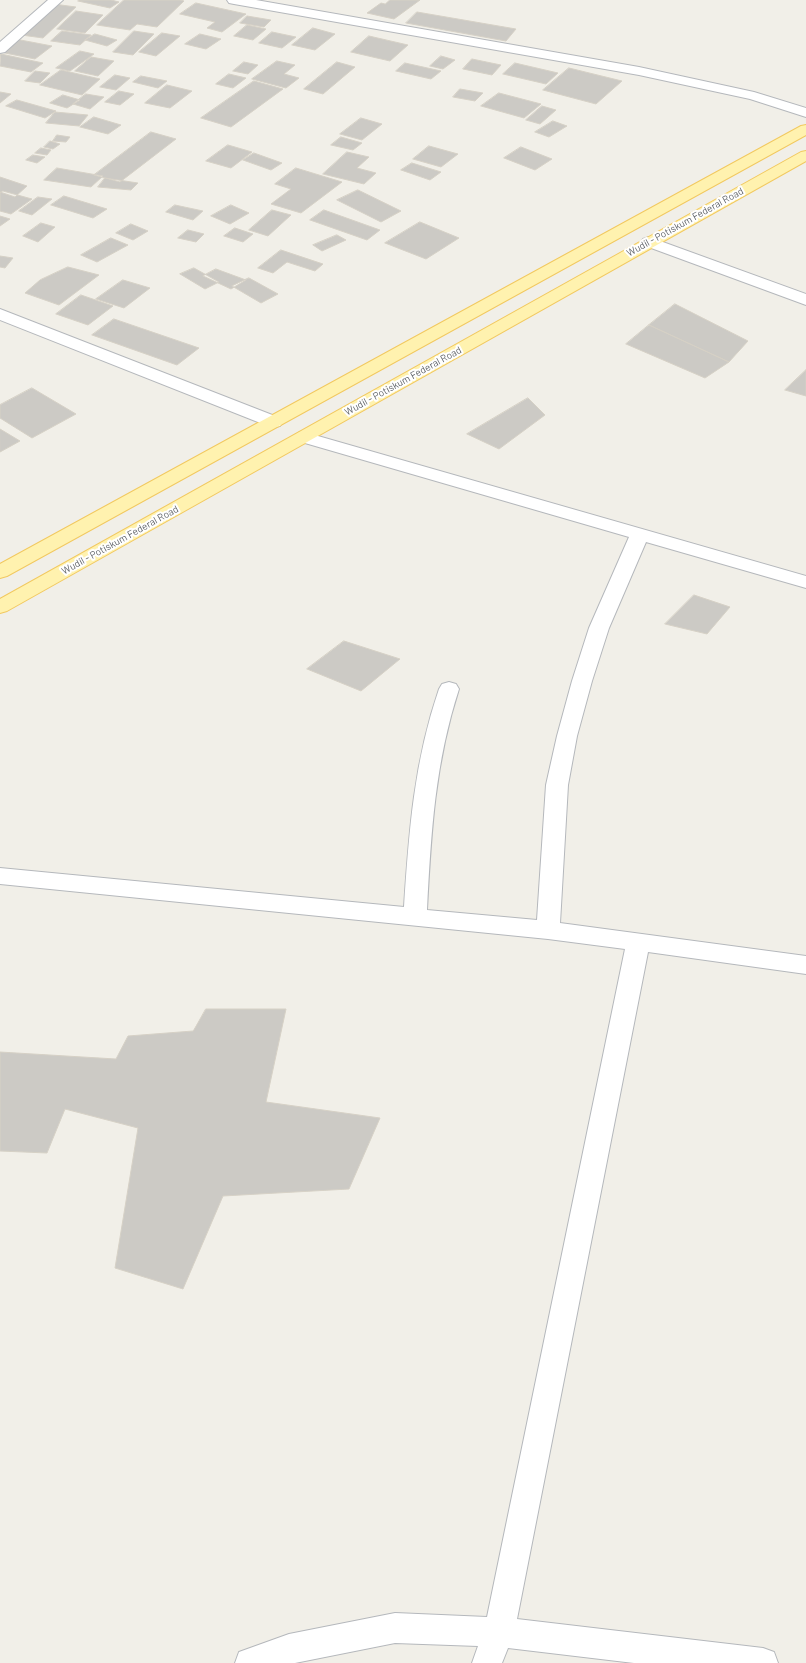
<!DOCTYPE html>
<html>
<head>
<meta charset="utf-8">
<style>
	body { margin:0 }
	canvas { display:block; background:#f1efe8 }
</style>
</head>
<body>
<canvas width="806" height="1663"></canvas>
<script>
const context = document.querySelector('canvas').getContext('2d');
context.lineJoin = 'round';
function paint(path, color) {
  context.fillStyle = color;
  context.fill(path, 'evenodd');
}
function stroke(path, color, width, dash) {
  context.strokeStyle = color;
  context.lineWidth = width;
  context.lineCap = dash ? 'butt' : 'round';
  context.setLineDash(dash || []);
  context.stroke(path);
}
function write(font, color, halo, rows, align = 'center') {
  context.font = font + ' Barlow,sans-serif';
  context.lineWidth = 4;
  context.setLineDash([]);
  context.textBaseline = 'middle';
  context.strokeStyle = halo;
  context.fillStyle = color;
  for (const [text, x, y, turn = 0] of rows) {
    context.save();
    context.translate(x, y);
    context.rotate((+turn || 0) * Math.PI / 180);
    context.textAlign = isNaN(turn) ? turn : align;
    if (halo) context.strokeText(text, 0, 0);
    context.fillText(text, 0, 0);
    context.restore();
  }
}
const building = new Path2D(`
	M79,0h32l8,2 -9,6 -32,-7z
	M124,0h56l4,1 -27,26 -20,-3 -7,6 -33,-5z
	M390,0h30l-26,19 -27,-6 14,-10 4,1z
	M46,3l30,4 -33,31 -29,-4z
	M196,3l50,11 -24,18 -15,-4 8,-6 -35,-8z
	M76,11l27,4 -18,18 -28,-4z
	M417,12l99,17 -10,12 -100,-18z
	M247,16l24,4 -7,7 -24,-4z
	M247,25l19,4 -13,11 -19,-4z
	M313,28l22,6 -20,16 -23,-5z
	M62,31l29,4 -11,10 -29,-4z
	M134,31l20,3 -21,21 -20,-3z
	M272,32l24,5 -14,11 -23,-5z
	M162,33l18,3 -24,20 -17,-4z
	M95,34l22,6 -10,6 -22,-6z
	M200,34l21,5 -15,10 -21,-5z
	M369,36l39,9 -18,16 -39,-9z
	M10,38l42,8 -17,13 -35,-7v-6z
	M80,51l14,3 -24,17 -14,-3z
	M1,54l42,9 -12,9 -31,-6z
	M441,56l14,4 -12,9 -13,-3z
	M91,57l23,4 -16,15 -23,-5z
	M472,59l29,6 -9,10 -29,-6z
	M277,61l18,4 -11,9 15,4 -13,10 -34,-9z
	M244,62l14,3 -10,9 -15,-3z
	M337,62l18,5 -32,27 -19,-5z
	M405,63l36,8 -10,8 -35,-8z
	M515,63l43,10 -12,11 -43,-10z
	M569,68l53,13 -26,23 -53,-14z
	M61,70l39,9 -18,16 -42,-10z
	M35,71l15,2 -10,10 -15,-2z
	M229,74l17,4 -13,10 -17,-4z
	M115,75l15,3 -14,12 -16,-3z
	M141,76l26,5 -9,7 -25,-6z
	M254,81l29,8 -52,38 -30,-9z
	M167,85l25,6 -22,17 -25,-5z
	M460,89l23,4 -8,8 -22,-4z
	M119,91l15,3 -14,11 -15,-3z
	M0,92l11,2 -11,9z
	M499,93l42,11 -17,14 -43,-12z
	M86,94l18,3 -14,12 -17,-5z
	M63,95l17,5 -13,8 -17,-5z
	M17,100l39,11 -11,7 -39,-12z
	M542,106l14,4 -16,14 -14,-4z
	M55,112l33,3 -9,11 -33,-3z
	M94,117l27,8 -13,9 -28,-7z
	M361,118l21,6 -20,16 -22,-6z
	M553,121l14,5 -18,11 -14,-5z
	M151,132l25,7 -56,43 -26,-7z
	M57,135l13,2 -4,5 -13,-1z
	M341,137l21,6 -9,7 -22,-5z
	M50,141l10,3 -7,5 -9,-2z
	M228,145l24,7 -21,16 -25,-7z
	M429,146l29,8 -17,13 -28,-8z
	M521,147l31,12 -17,11 -31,-12z
	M41,148l10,2 -4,5 -12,-2z
	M347,152l22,5 -12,11 19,5 -12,11 -41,-10z
	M254,153l28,10 -11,7 -28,-10z
	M33,155l12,2 -8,6 -11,-3z
	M412,163l29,9 -11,8 -29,-10z
	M57,168l46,8 -12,11 -47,-7z
	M296,168l46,14 -41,31 -30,-9 20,-15 -16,-5z
	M0,177l27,9 -12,11 -15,-5z
	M105,178l33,5 -7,7 -33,-3z
	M358,190l43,21 -20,11 -44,-22z
	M3,191l29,8 -21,15 -11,-3v-18z
	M64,196l43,13 -14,9 -42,-13z
	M38,197l14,2 -20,16 -13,-4z
	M175,205l28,6 -10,9 -27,-8z
	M231,205l18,8 -19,11 -19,-8z
	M272,210l19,5 -23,21 -19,-6z
	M324,210l56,20 -13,10 -57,-20z
	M0,216l10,3 -10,7z
	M420,222l39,16 -33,21 -41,-16z
	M41,223l14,4 -17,15 -15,-6z
	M131,224l17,7 -15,9 -17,-7z
	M235,228l18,6 -10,8 -19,-6z
	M188,230l16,4 -8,8 -18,-4z
	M337,235l9,5 -24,11 -9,-6z
	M111,238l17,7 -31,17 -16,-7z
	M281,250l42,14 -8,7 -28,-9 -14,11 -15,-5z
	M0,256l13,2 -8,10 -5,-1z
	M68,267l31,8 -40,30 -34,-12 15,-13z
	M194,268l25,14 -14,7 -25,-15z
	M216,269l30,11 -15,9 -28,-13z
	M249,278l29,16 -17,9 -29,-17z
	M123,280l27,8 -26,20 -28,-9z
	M81,295l32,11 -25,19 -32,-11z
	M675,304l73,37 -19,21 -80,-37z
	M114,319l85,29 -22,17 -85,-30z
	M649,325l80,37 -24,16 -79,-34z
	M806,370v26l-21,-6z
	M32,388l44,26 -44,24 -32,-20v-13z
	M528,398l17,17 -46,34 -32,-15z
	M0,429l20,12 -20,11z
	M694,595l36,12 -23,27 -42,-10z
	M344,641l56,18 -39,32 -54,-22z
	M206,1009h80l-20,93 114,16 -31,71 -126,7 -40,93 -68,-21 23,-140 -73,-19 -18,44 -47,-2v-99l116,7 12,-23 65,-5z`);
paint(building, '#cccac5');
stroke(building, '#d6d1c6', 1);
const minor = new Path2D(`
	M48,0h15l-58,52 -5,1v-11z
	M227,0h29l383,67 115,25 52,16v9l-56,-18 -111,-24 -405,-71 -5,-1z
	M649,237l157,57v11l-163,-60 -2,-3 2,-3z
	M0,309l280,109 3,4 -3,4 -6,1 -6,-1 -268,-106z
	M304,432l502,144v12l-160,-46 -37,86 -17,53 -15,55 -9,49 -8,138 246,33v18l-158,-22 -131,667 246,29 11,4 4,11h-144l-126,-15 -6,15h-30l6,-17 -83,-3 -100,20h-60l4,-11 50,-18 106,-21 92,4 138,-668 -77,-10 -548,-55v-16l404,39c5,-76 10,-145 35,-218l3,-5 7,-2 7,2 3,5c-24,74 -28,143 -32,221l110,10 9,-135 11,-49 15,-55 17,-53 40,-91 -331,-96 -3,-4 3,-4z`);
const major = new Path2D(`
	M806,125v10l-799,441 -7,2v-14l801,-438z
	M806,151v10l-799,450 -7,2v-14l801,-447z`);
stroke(minor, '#b5b8bc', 2);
stroke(major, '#f2c960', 2);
paint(minor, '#fff');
paint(major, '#fff2af');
write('10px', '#5f6368', '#fff', [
	["Wudil - Potiskum Federal Road",685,222,-29],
	["Wudil - Potiskum Federal Road",403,381,-29],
	["Wudil - Potiskum Federal Road",120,540,-29]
]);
</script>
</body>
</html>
